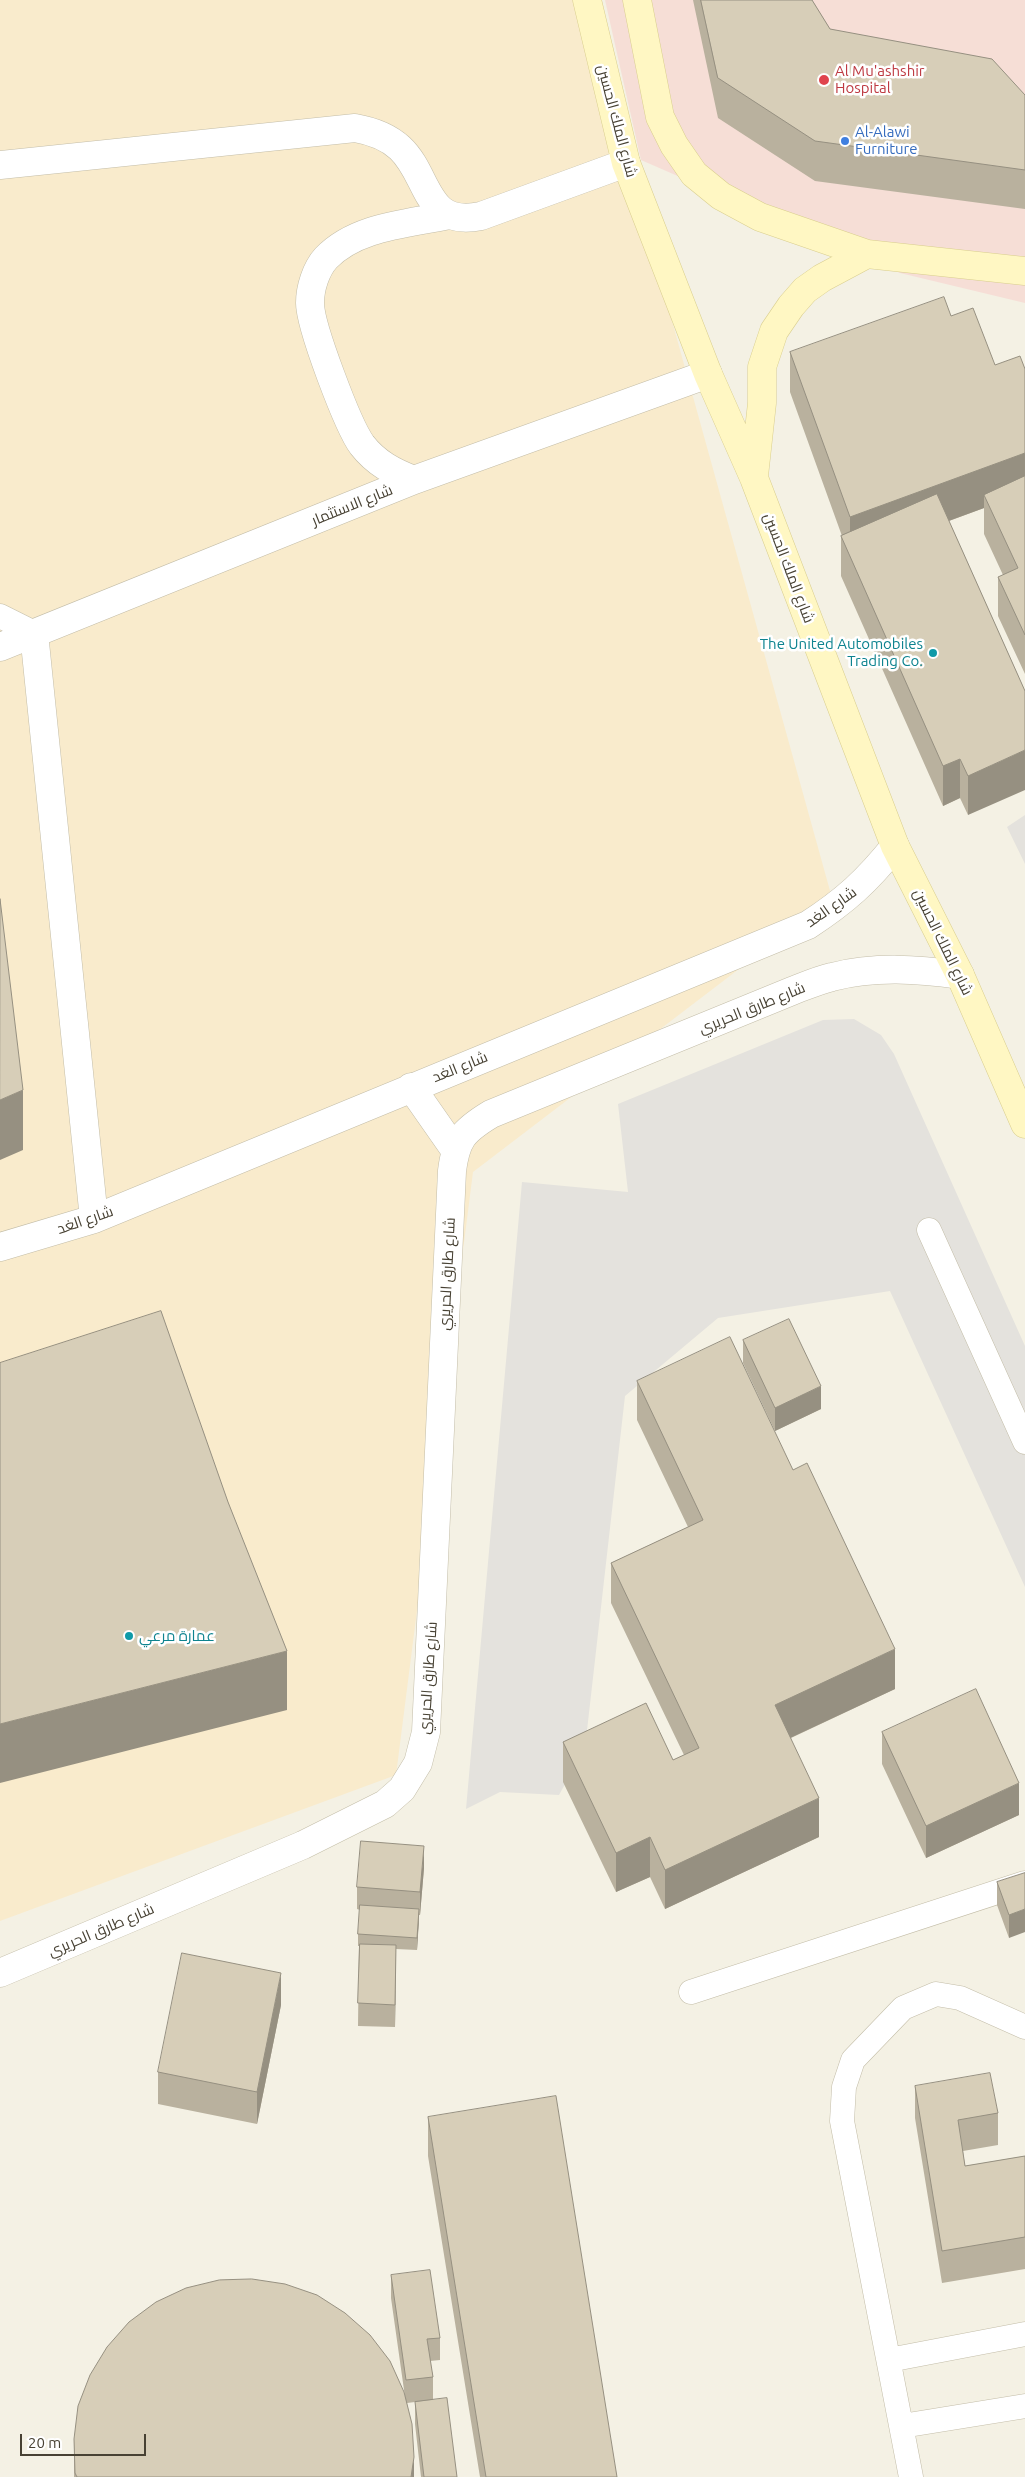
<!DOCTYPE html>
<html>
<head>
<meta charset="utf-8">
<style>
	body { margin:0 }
	#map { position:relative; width:1025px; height:2477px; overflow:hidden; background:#f4f1e4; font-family:Ubuntu,sans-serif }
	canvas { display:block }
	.scale { position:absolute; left:20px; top:2434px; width:126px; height:22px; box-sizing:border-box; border:2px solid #474133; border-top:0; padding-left:6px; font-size:15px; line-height:18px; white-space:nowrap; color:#474133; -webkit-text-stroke:4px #fff; paint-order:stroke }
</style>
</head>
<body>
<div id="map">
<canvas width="1025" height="2477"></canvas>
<div class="scale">20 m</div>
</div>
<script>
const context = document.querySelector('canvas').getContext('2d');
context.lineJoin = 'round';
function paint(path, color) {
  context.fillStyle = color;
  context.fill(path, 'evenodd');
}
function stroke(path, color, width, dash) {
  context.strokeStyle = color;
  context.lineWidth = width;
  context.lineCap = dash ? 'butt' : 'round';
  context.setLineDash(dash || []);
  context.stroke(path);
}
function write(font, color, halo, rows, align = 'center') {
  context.font = font + ' Ubuntu,Cairo,sans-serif';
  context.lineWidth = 5;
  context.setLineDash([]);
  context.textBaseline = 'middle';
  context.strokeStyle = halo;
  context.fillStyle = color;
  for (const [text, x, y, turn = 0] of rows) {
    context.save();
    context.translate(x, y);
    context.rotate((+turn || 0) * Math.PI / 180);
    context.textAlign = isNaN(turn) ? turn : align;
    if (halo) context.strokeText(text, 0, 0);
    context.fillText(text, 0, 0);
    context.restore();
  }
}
paint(new Path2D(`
	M0,0h583l249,898 -359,274 -77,603 -396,146z`), '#f9ebcc');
paint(new Path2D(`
	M605,0h420v303l-125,-30 -259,-113z`), '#f6ded6');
paint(new Path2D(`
	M1025,815v49l-18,-37z
	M854,1019l27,16 13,19 131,292v241l-135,-296 -172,27 -93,78 -40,352 -26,47 -59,-3 -34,17 56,-627 106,10 -10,-88 205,-84z`), '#e4e2dd');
const service = new Path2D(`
	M0,616l34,17
	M929,1230l96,212
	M691,1992l334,-109
	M889,2360l136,-26
	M902,2426l123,-20
	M911,2477l-69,-356 2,-34 9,-27 50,-52 33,-14 24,4 65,29`);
const minor = new Path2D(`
	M0,165l355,-37c17,3 32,8 45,20 30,28 24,80 81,68l145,-53
	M414,480c-21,-8 -38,-17 -52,-35 -14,-19 -52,-119 -52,-142 0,-15 6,-34 16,-45 31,-32 82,-34 123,-43
	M34,633l60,586
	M0,647l414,-167 294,-106
	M411,1087l44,63
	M0,1247l94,-28 714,-294c37,-24 59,-44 87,-79
	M0,1973l303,-128 82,-41 17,-15 16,-26 8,-31 26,-561c4,-32 11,-40 39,-57l301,-123c13,-5 27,-11 40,-14 43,-11 86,-8 128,-2`);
const secondary = new Path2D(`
	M587,0l39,163 82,211 46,104 141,368 65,129 65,149
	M637,0l23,117 14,28 20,29 27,22 39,21 107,37 158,17
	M754,476l8,-73v-36l12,-36 17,-25 14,-16 17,-12 45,-24`);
stroke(service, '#c3bda8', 25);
stroke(minor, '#c3bda8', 29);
stroke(secondary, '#d9ce8e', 29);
stroke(service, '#fff', 24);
stroke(minor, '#fff', 28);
stroke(secondary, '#fff7c3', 28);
paint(new Path2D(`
	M693,0h119l18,29 195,66v114l-210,-28 -97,-63z
	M951,316l44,49 30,4v305l-27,-58v-39l5,-2 -19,-41v-26l-35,13 76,170 -57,124 -8,-17 -17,8 -102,-230v-40h1l-52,-144v-40z
	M743,1340l78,69 -46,22 -32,-68z
	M637,1381l258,308 -104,49 28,99 -154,72 -15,-32 -34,15 -53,-110v-40l110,18 11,-5 -73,-152v-40l77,-36 -51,-107z
	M882,1732l137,83 -93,43 -44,-94z
	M424,1868l-4,47h-1l-2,35 -21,-1 -1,78 -37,-1 1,-80h-1v-12l2,-24 -3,-1v-22z
	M1025,1873l-16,65 -12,-33v-23z
	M281,2005l-24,119 -99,-20v-32z
	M915,2086l83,27v32l-35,6 2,15 60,-10v113l-83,14 -27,-165z
	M428,2117l189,360h-137l-52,-321z
	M391,2275l49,63v22l-10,1 3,16v22l24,78h-36l-6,-53v-22l-8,1 7,74h-340v-38l331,-42 -14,-99z`), '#b9b19e');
paint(new Path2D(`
	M1025,453v40l-41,2v13l-134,49v-40z
	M1025,750v40l-57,25v-39z
	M960,759v39l-17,8v-40z
	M23,1090v60l-23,10v-60z
	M821,1386v23l-46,22v-23z
	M895,1649v40l-120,56v-40z
	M287,1651v59l-287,73v-59z
	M1019,1783v32l-93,43v-32z
	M819,1798v39l-154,72v-39z
	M650,1837v40l-34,15v-39z
	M424,1846v22l-4,47v-23z
	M419,1909v11l-2,30v-12z
	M1025,1909v23l-16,6v-23z
	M396,1945v22l-1,60v-22z
	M281,1973v32l-24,119v-32z
	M414,2457v20h-3z`), '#969081');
const building = new Path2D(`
	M701,0h111l18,29 162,30 33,36v75l-210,-29 -97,-63z
	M944,297l7,19 22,-8 22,57 25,-9 5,13v84l-175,64 -60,-165z
	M1025,476v159l-27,-58 20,-9 -34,-73z
	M937,494l88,197v59l-57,26 -8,-17 -17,7 -102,-230z
	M0,899l23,191 -23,10z
	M161,1311l67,191 59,149 -287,73v-361z
	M789,1319l32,67 -46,22 -32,-68z
	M730,1337l63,133 14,-7 88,186 -120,56 44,93 -154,72 -15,-33 -34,16 -53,-111 83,-39 27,57 26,-12 -88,-185 92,-43 -66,-139z
	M976,1689l43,94 -93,43 -44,-94z
	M361,1841l63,5 -4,46 -63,-5z
	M1025,1873v36l-16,6 -12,-33z
	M360,1905l59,4 -2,29 -59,-4z
	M360,1944l36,1 -1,60 -37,-2z
	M182,1953l99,20 -24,119 -99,-20z
	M990,2073l8,40 -40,7 7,46 60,-10v81l-83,14 -27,-165z
	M556,2096l61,381h-131l-58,-360z
	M430,2270l10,68 -13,1 6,38 -27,3 -15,-105z
	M252,2279l33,5 32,11 28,18 25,22 20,26 14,31 8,32 2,33 -3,20h-334l-2,-4 -1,-34 4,-33 12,-31 17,-28 22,-25 27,-20 30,-14 33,-8z
	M447,2398l10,79h-33l-9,-75z`);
paint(building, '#d7ceb8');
stroke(building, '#969081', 1);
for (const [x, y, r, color] of [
	[824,80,6,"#e0444e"],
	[845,141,5,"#3f7fe0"],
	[933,653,5,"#0f9aa8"],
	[129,1636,5,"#0f9aa8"]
]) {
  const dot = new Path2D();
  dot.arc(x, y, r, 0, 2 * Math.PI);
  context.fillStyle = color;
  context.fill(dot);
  stroke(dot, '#fff', 2);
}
write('15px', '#be3a42', '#fff', [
	["Al Mu'ashshir",835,71],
	["Hospital",835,88]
], 'left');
write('15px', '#474133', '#fff', [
	["شارع الملك الحسين",617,121,75],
	["شارع الاستثمار",352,505,-22],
	["شارع الملك الحسين",789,568,69],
	["شارع الغد",831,907,-35],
	["شارع الملك الحسين",943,942,64],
	["شارع طارق الحريري",752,1008,-22],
	["شارع الغد",460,1067,-22],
	["شارع الغد",85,1220,-19],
	["شارع طارق الحريري",447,1274,-87],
	["شارع طارق الحريري",428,1678,-86],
	["شارع طارق الحريري",101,1930,-23]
]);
write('15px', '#366cbe', '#fff', [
	["Al-Alawi",855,132],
	["Furniture",855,149]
], 'left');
write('15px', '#0d838f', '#fff', [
	["The United Automobiles",923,644],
	["Trading Co.",923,661],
	["عمارة مرعي",139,1636,"left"]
], 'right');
</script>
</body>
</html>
